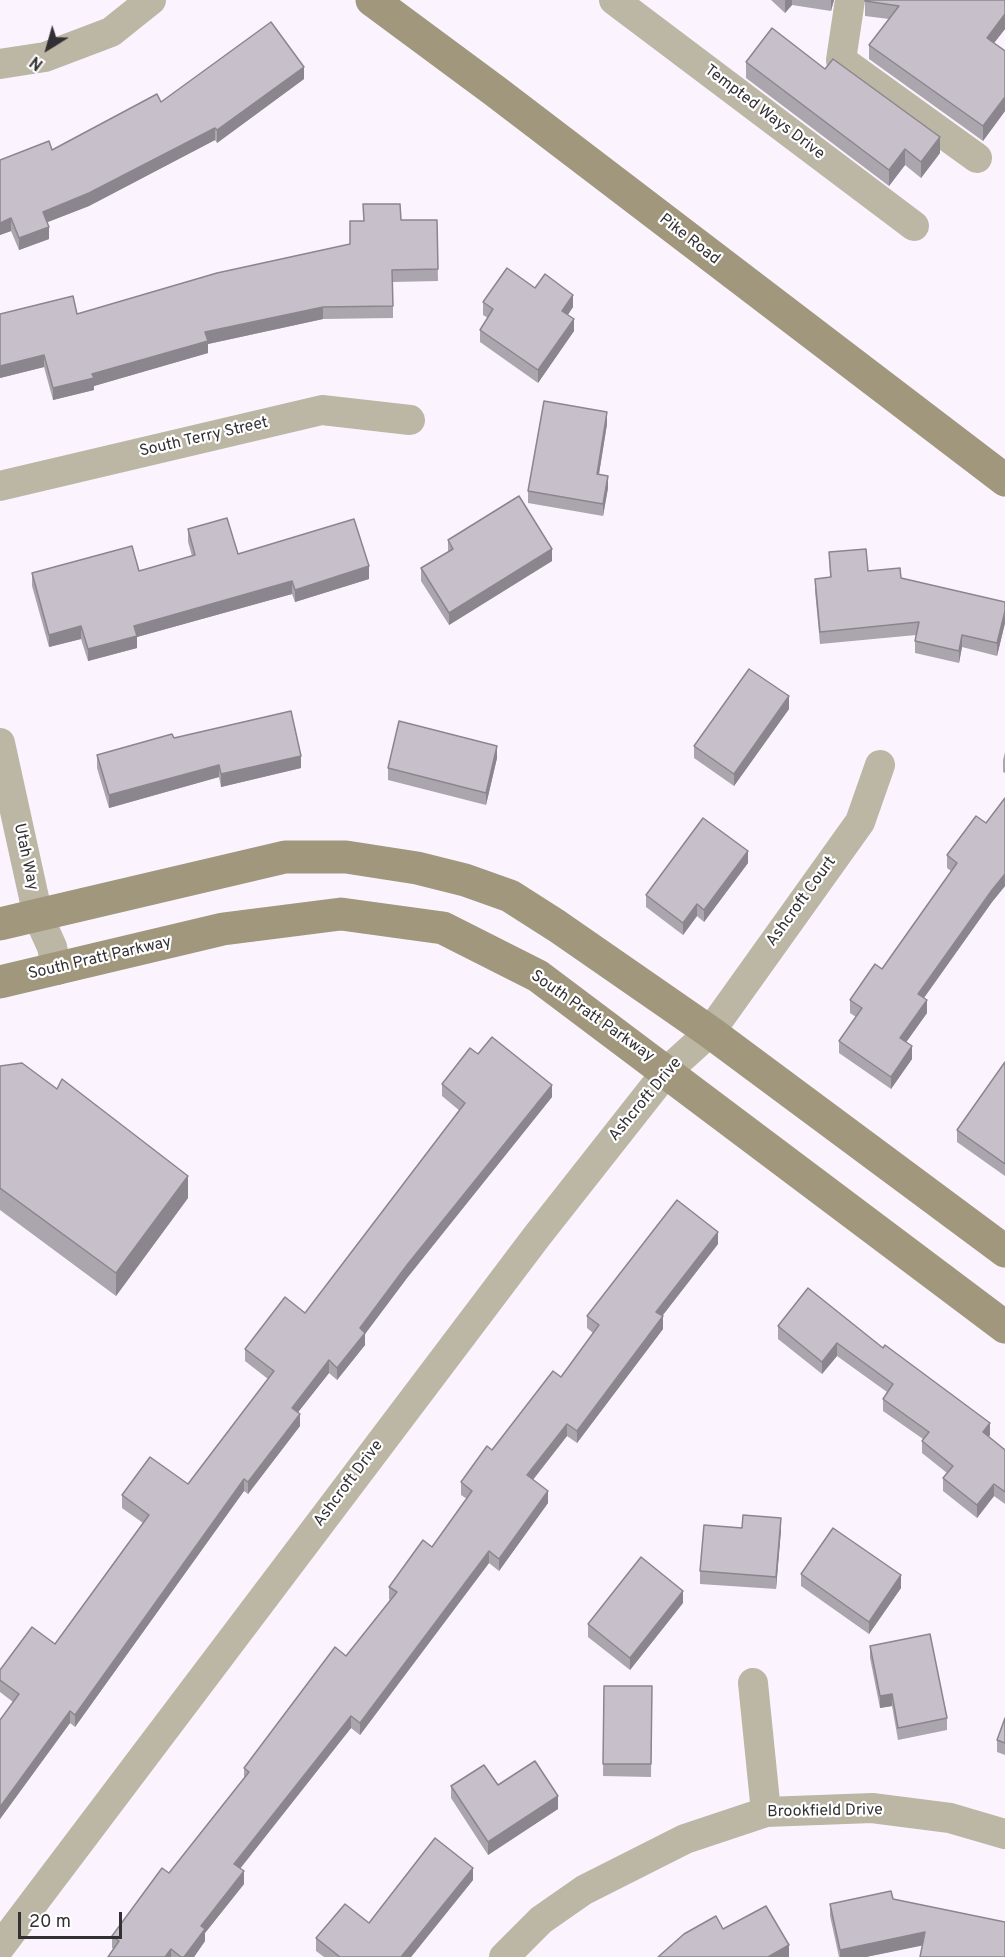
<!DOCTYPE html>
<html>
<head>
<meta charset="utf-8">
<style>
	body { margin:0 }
	#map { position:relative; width:1005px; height:1957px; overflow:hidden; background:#fbf4ff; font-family:Overpass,sans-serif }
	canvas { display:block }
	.north { position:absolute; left:18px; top:18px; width:60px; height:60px; -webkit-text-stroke:4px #fff; paint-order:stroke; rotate:217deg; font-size:16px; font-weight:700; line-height:24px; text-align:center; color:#333034 }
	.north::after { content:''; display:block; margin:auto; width:21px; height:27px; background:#333034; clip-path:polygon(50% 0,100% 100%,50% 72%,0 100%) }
	.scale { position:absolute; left:18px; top:1912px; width:104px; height:27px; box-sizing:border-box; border:3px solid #333034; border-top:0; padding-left:8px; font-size:18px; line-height:21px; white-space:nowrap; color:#333034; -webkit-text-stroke:4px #fff; paint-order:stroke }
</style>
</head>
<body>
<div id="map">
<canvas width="1005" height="1957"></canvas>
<div class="north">N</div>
<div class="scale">20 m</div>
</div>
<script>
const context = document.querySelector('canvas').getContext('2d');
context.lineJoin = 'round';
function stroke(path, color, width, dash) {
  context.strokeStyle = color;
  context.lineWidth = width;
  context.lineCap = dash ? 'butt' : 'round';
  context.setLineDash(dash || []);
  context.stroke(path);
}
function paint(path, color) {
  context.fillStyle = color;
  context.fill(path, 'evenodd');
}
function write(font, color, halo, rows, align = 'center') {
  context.font = font + ' Overpass,sans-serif';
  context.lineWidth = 4.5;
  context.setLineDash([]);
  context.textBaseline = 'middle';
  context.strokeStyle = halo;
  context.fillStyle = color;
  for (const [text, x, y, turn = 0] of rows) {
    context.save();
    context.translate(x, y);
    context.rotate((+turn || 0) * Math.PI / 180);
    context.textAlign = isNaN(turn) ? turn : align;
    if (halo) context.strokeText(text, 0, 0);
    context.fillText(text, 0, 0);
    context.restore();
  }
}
stroke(new Path2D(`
	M614,0l300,226
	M850,0l-9,60 136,98
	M0,64l45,-7 66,-25 40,-32
	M0,486l322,-76 88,10
	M0,743l38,173 14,31 5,23
	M753,1683l13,129
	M0,1947l537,-711 130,-165 43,-39 150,-210 20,-57
	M504,1957l37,-37 43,-30 101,-51 81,-27 106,-4 78,10 55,16`), '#bcb6a4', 30);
stroke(new Path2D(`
	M372,0l123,91 510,389
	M0,924l285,-67h61l71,11 48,12 45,16 47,30 153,106 295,219
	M0,982l223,-53 118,-15 102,14 95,48 467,351`), '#a0977c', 33);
paint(new Path2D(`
	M771,0h63l-3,11 -39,-6 -7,8z
	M865,0h140v29l-11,14 11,8v60l-22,30 -114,-82v-14l20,-26 -24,-3z
	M746,62l79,7 115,84 -19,25 -16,-13 -16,21 -143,-108z
	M304,79l-87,64 -2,-3 -126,66 -42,16 2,17 -30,11 -8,-19 -11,4v-75l52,-10 109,-48z
	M401,220h36l1,61 -45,1v36l-70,1 -115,25v9l-114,33v4l-41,10 -9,-33 -44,11 77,-64 273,-70z
	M535,288l38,19 -5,8 6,16 -36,52 -58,-41v-12l8,-12 -5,-3v-13z
	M607,424l-8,50 9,14 -5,28 -75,-13v-12z
	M188,529l50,25 131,25 -74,23 -3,-8 -155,43v11l-49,13 -7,-22 -32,8 -17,-61v-13l107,-2 53,-15 -4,-14z
	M448,540l104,21 -103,64 -28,-44v-13l27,-16z
	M829,552l39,19 137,31v21l-8,33 -35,-9 -3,16 -44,-10v-12l1,-6 -96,9 -5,-53v-12l15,-2z
	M789,709l-55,77 -40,-28v-12z
	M174,738l127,30 -80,19 -2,-10 -110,31 -12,-40v-13z
	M1005,752v21l-2,-1v-12z
	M497,758l-11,47 -98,-25v-12z
	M1005,798v88l-13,16 -68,96 3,15 -21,29 6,17 -21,30 -52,-36v-12l17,-24 -6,-4v-13l32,-31 69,-98 -4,-3v-13l39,-32z
	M748,863l-44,59 -7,-6 -14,19 -37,-28v-12z
	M478,1054l74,43 -145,181 -42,56v11l-28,35 -8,-7 -31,39 2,14 -52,68 -4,-3 -169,236 -5,-4 -70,96v-98l13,-19 -13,-10v-22l55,-26 88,-121 -21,-15v-13l66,-11 80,-105 -23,-18v-12l60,-36 155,-202 -18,-15v-12z
	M1005,1062v114l-48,-34v-12z
	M0,1066l188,132 -72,98 -116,-86z
	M718,1244l-56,72 1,13 -86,114 -10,-7 -34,44 15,23 -49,68 -10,-8 -129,172 -9,-7 -111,141 4,15 -39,49v8l-11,16h-86l6,-8 -2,-1v-12l57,-63 75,-95v-10l102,-112 44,-56 -1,-1v-12l43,-40 35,-48 -6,-4v-13l100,-105 32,-44 -6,-5v-12z
	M808,1288l182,147 -2,2 17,13v54l-11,-8 -17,22 -34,-27v-13l4,-5 -25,-20v-12l1,-2 -40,-28v-12l4,-7 -50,-36 -15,18 -44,-35v-13z
	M781,1530l-5,59 -76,-5v-13z
	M801,1574l100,14 -32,46 -68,-48z
	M683,1603l-53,67 -42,-33v-13z
	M870,1646l77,72v12l-49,10 -6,-34 -12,2 -10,-50z
	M604,1686h48l-1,91 -48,-1z
	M1005,1718v37l-8,-3v-12z
	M498,1785l60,24 -70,46 -37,-57v-12z
	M473,1880l-62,77h-87l-8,-6v-13l53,-15z
	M893,1899l29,46 -56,12h-27l-9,-41v-12z`), '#aba5ae');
paint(new Path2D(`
	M785,0h7v5l-7,8z
	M831,0h3l-3,11z
	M1005,14v15l-18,23v-14z
	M304,67v12l-87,64v-13z
	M1005,97v14l-22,30v-15z
	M215,128v12l-126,66 -46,18v-12z
	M940,137v16l-19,25v-16z
	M905,149v16l-16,21v-16z
	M11,218v13l-11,4v-12z
	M49,227v12l-30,11v-12z
	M573,295v12l-11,16v-12z
	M323,307v12l-115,25v9l-114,33v4l-41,10v-12l152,-56z
	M574,319v12l-36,52v-13z
	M44,355v12l-44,11v-12z
	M607,412v12l-10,62v-12z
	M608,476v12l-5,28v-12z
	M552,549v12l-103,64v-12z
	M369,566v13l-74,23v-12z
	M292,581v13l-155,43v11l-49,13v-12l46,-23z
	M1005,611v12l-8,33v-13z
	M81,626v13l-32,8v-12z
	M962,635v12l-3,16v-12z
	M789,696v13l-55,77v-12z
	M497,746v12l-11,47v-12z
	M301,756v12l-80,19v-13z
	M219,765v12l-110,31v-13z
	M748,851v12l-44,59v-12z
	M1005,874v12l-13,16 -74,104v-12l74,-104z
	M697,904v12l-14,19v-12z
	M927,1000v13l-27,38v-13z
	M912,1046v13l-21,30v-12z
	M552,1085v12l-145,181 -42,56v11l-28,35v-12l23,-40 47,-63z
	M188,1176v22l-72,98v-23z
	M718,1232v12l-62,80v-12z
	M663,1316v13l-86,114v-12z
	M837,1343v13l-15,18v-12z
	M329,1360v13l-37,47v-12z
	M300,1414v12l-52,68v-12z
	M990,1423v12l-7,10v-13z
	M567,1424v12l-40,51v-12z
	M244,1479v12l-169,236v-12z
	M994,1484v12l-17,22v-13z
	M548,1491v12l-49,68v-12z
	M781,1518v12l-5,59v-12z
	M489,1551v12l-129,172v-12z
	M901,1575v13l-32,46v-12z
	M683,1591v12l-53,67v-12z
	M892,1694v12l-12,2v-12z
	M70,1711v12l-70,96v-12z
	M351,1716v12l-117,148v-12z
	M558,1796v13l-70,46v-13z
	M473,1868v12l-62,77h-10z
	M244,1871v13l-39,49v8l-11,16h-10l17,-31z
	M925,1932v13l-59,12h-26v-7z
	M789,1945v12h-21z
	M171,1949v8h-6z`), '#8b868d');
const building = new Path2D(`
	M865,0h140v14l-18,24 18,13v46l-22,29 -114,-81 30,-39 -34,-5z
	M271,22l33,45 -87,63 -2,-2 -126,65 -46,19 6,15 -30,11 -8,-20 -11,5v-63l49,-19 3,9 105,-56 4,8z
	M772,28l53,41 8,-10 107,78 -19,25 -16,-13 -16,21 -143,-108z
	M363,204h37l1,16h36l1,49 -46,1 1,36 -70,1 -118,25 3,9 -116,33 2,4 -41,10 -9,-33 -44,11v-52l73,-18 4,18 140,-41 133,-29v-23h14z
	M507,268l28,20 10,-14 28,21 -11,16 12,8 -36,51 -58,-40 13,-21 -10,-7z
	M544,401l63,11 -10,62 11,2 -5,28 -75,-13z
	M519,496l33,53 -103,64 -28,-45 32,-19 -5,-9z
	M227,518l11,36 116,-35 15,47 -74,24 -3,-9 -158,45 3,10 -49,13 -7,-23 -32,9 -17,-62 100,-27 7,25 56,-16 -7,-26z
	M866,549l2,22 32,-3 1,10 104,24v9l-8,32 -35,-8 -3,16 -44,-10 4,-19 -99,10 -5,-53 16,-2 -2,-25z
	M749,669l40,27 -55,78 -40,-28z
	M291,711l10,45 -80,18 -2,-9 -110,30 -12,-40 75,-21 2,4z
	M399,721l98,25 -11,47 -98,-25z
	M1005,798v76l-13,16 -74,104 9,6 -27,38 12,8 -21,31 -52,-36 23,-33 -12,-8 25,-36 7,5 75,-106 -10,-8 29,-39 10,7z
	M703,818l45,33 -44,59 -7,-6 -14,19 -37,-28z
	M492,1037l60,48 -145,180 -47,63 5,5 -28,35 -8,-8 -37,48 8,6 -52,68 -4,-3 -169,236 -5,-4 -70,96v-87l19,-26 -19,-14v-10l32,-43 23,17 94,-129 -27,-20 28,-38 38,27 86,-113 -29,-22 40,-52 20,16 160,-210 -23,-19 28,-36 8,6z
	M1005,1062v102l-48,-34z
	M22,1063l35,26 5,-10 126,97 -72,97 -116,-85v-122z
	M677,1200l41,32 -62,80 7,4 -86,115 -10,-7 -40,51 21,16 -49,68 -10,-8 -129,172 -9,-7 -117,148 10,7 -43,55 4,3 -21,28h-3l-10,-8 -6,8h-57l11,-16 -7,-5 50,-68 7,5 80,-101 -5,-4 91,-121 11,9 51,-64 -8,-5 34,-47 9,7 40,-56 -11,-9 26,-36 5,4 61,-79 8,6 38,-52 -12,-9z
	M808,1288l75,60 2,-3 105,78 -7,9 22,18v42l-11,-8 -17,21 -34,-27 10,-12 -31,-25 7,-9 -46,-33 10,-15 -56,-41 -15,19 -44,-36z
	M743,1515l38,3 -5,59 -76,-6 4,-46 38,3z
	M833,1528l68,47 -32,47 -68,-48z
	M641,1557l42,34 -53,67 -42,-34z
	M930,1634l17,84 -49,10 -6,-34 -12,2 -10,-50z
	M604,1686h48l-1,78h-48z
	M1005,1718v25l-8,-3z
	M535,1761l23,35 -70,46 -37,-56 33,-21 14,20z
	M435,1838l38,30 -72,89h-61l-24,-19 29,-34 24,19z
	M891,1891l2,8 112,23v35h-85l5,-25 -85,18 -10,-46z
	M766,1906l23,39 -21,12h-110l26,-23 32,-18 7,13z`);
paint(building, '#c7c0ca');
stroke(building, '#8b868d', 1.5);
write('16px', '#333034', '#fff', [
	["Tempted Ways Drive",764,113,37],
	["Pike Road",689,240,38],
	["South Terry Street",204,438,-13],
	["Utah Way",25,857,78],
	["Ashcroft Court",802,902,-54],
	["South Pratt Parkway",100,959,-13],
	["South Pratt Parkway",592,1017,35],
	["Ashcroft Drive",646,1100,-50],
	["Ashcroft Drive",349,1484,-53],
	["Brookfield Drive",825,1812,-1]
]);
</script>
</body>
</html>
